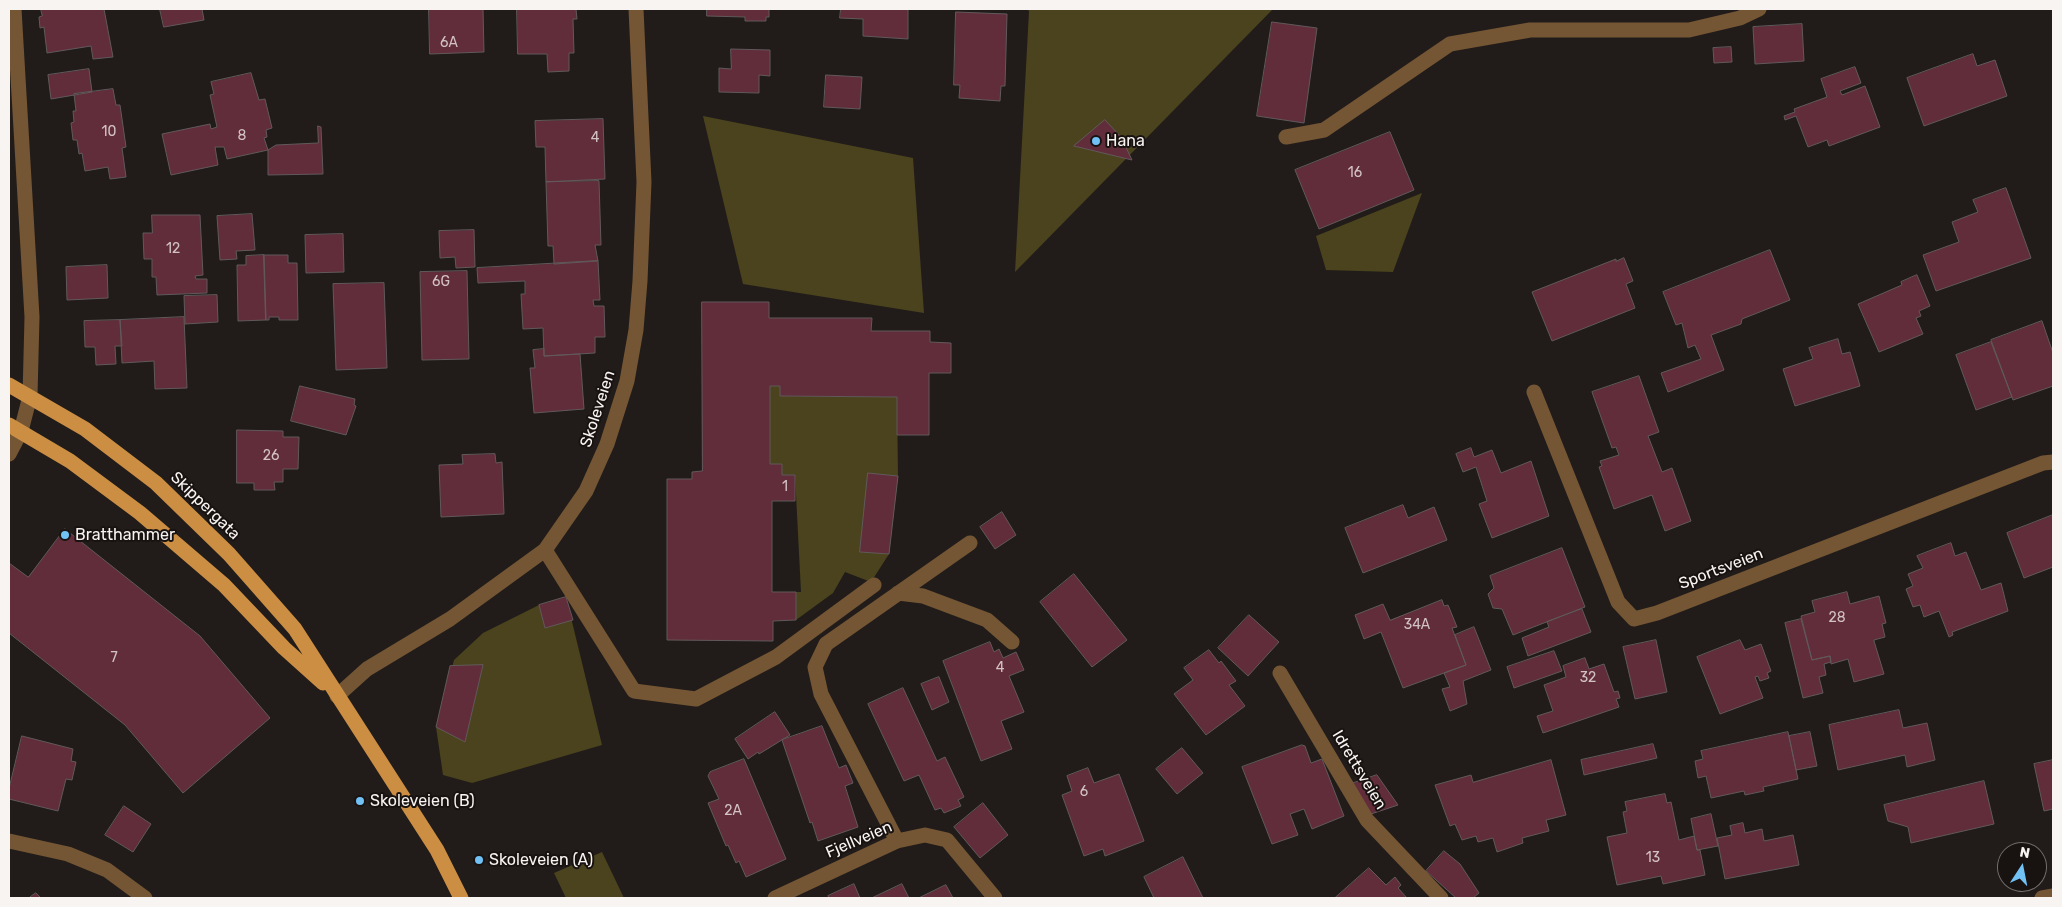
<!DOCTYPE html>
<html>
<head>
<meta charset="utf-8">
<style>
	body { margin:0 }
	#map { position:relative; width:2062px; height:907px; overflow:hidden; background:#211c1a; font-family:Rubik,sans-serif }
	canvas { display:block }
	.frame { position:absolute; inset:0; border:10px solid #f8f4f2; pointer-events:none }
	.north { position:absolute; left:1997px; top:842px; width:50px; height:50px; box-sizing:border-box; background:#181211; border:1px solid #726c6b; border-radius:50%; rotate:11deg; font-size:14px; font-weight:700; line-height:20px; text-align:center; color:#f8f4f2 }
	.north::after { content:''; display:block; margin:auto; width:18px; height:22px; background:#71c1f5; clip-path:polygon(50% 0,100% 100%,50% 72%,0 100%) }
</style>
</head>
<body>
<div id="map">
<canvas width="2062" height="907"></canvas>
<div class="frame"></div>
<div class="north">N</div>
</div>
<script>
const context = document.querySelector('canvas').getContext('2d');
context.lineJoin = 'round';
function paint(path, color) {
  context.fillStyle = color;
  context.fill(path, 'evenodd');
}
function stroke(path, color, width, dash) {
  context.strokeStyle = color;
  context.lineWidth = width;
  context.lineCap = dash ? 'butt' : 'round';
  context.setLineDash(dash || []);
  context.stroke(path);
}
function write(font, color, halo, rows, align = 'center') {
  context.font = font + ' Rubik,sans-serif';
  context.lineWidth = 4;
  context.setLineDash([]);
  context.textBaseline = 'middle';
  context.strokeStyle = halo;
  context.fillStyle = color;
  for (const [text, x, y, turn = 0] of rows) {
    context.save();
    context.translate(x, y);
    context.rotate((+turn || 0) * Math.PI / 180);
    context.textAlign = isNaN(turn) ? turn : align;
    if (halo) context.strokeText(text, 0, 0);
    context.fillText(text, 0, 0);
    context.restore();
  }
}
paint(new Path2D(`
	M1027,9h246l-258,263 14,-261z
	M703,116l210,42 11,155 -181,-29z
	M1422,193l-29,79 -67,-2 -10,-34z
	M770,386h10v10l117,1 1,79 -9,78 -18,28 -26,-10 -12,21 -37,27v-28h5l-6,-117h-13v-11h-12z
	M566,597l36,148 -130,38 -29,-8 -7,-48 18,-67 29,-27 56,-28z
	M602,852l22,46h-58l-12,-25z`), '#4a431d');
const building = new Path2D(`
	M41,9h63l9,48 -20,2 -2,-13 -44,7 -3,-26 -4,1 -1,-11 3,-1z
	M160,9h42l2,11 -40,7z
	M429,9h54l1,43 -54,2z
	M517,9h59l1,10h-4l1,34h-5v18l-21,1 -1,-18h-29z
	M707,9h62v8h-3v4h-21v-4l-38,-1z
	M841,9h67v30l-45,-3v-17l-23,-1z
	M956,12l51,2 -2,72h-4l-1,15 -41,-3 1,-13h-6z
	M1272,22l45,6 -13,95 -47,-7z
	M1802,24l2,37 -49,3 -2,-37z
	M1731,47l1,15 -18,1 -1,-15z
	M731,49l39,1v26l-11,-1v18l-40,-1v-24l12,1z
	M1973,54l4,12 18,-6 12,36 -83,30 -17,-48z
	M1855,67l6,16 -21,8 2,4 23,-9 15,41 -51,19 -2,-6 -19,7 -12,-31 -11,4 -1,-4 11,-4 -1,-3 33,-12 -6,-18z
	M89,69l3,23 -41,7 -3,-24z
	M251,73l8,27 6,-1 7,29 -6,2 1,7 -3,1 4,12 -41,9 -3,-12h-9l3,18 -47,10 -9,-41 48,-10 1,5 6,-2 -7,-32 4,-1 -3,-12z
	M826,75l36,2 -2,32 -36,-2z
	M113,89l3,16h4l6,42 -4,1 4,29 -16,2 -2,-12 -23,4 -3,-18 -3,1 -2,-14h-4l-2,-17 3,-1 -1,-11h3l-2,-17z
	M603,119l2,60 -59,3 -1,-35h-9l-1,-26z
	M1105,120l16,17 11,23 -58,-14z
	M318,126l3,1 2,47 -55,1v-25l8,-5 42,-2z
	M1390,132l24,58 -95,39 -24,-59z
	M599,181l2,64h-6l3,16 -44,3 -1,-18h-5l-2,-64z
	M2006,188l25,70 -95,33 -13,-36 36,-13 -7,-20 26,-10 -5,-12z
	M252,214l3,36 -19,1 1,8 -17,1 -3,-44z
	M152,215h48l3,60 -8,1 1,3h11v14l-50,2 -1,-18h-4v-18h-8l-1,-26h9z
	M474,230l1,37 -19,1 -1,-11 -15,1 -1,-27z
	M343,234l1,38 -38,1 -1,-38z
	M1770,250l20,50 -48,19 -1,5 -30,11 13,35 -56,22 -7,-19 40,-14 -6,-14 -7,3 -6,-25 -6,2 -13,-33z
	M264,255l2,65 -28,1 -1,-56h9v-9z
	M264,255h24v8h9l1,57h-19v-3h-10v3h-3z
	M1624,258l9,23 -7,3 9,24 -83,33 -20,-49 84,-33v2z
	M598,261l2,39h-7l1,6h10l1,31h-10v16l-51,3 -1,-28 -20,1 -2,-35h4v-13l-47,2 -1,-15z
	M107,265l1,33 -41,2 -1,-33z
	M467,271l2,88 -47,1 -2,-88z
	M1917,275l13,31 -11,5 2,5 -5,2 7,16 -44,18 -21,-48 44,-19 -1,-3z
	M384,283l3,85 -51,2 -3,-86z
	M217,295l1,27 -33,2 -1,-28z
	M702,302h67v16h103l-1,13h59v11l21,1v30h-22v62h-32v-38l-117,-1v-10h-10v78h12v11h13v26h-23v91h24v28l-23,1v20l-106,-1v-161h25v-7l10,-1z
	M184,317l3,71 -32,1 -1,-28 -32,2 -2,-43z
	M120,320l2,26h-7l1,18 -20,1 -1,-18h-10l-1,-26z
	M2042,321l11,32v33l-40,14 -22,-60z
	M1838,339l4,15 8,-2 10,34 -65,20 -12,-37 30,-10 -4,-11z
	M1991,342l21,55 -36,13 -20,-55z
	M544,349v7l36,-2 4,55 -50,4 -4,-45h5l-2,-18z
	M1639,376l20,56 -11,4 14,36 10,-4 19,53 -26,10 -13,-36 -38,14 -15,-42 3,-1 -2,-5 19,-6 -3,-8 -4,1 -20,-56z
	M300,386l55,13 -1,6 2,1 -10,29 -55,-14z
	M237,430l46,1v6h16l-1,32h-15v13h-9l1,8h-21v-7h-17z
	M1471,448l3,9 18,-7 9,23 30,-12 18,55 -57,22 -13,-34 8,-3 -11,-34 -13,5 -7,-18z
	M495,454l1,9 6,-1 2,52 -63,3 -2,-52 24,-1 -1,-9z
	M868,473l30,3 -9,78 -29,-2z
	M1403,505l5,13 26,-11 13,33 -84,33 -18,-45z
	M1002,512l14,23 -21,14 -15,-22z
	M2053,515v52l-29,11 -17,-45z
	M65,529l135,107 70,82 -87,75 -58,-68 -116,-92v-70l19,14z
	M1951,543l4,13 11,-4 15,38 20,-7 7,28 -56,21 1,3 -4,2 -10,-26 -15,6 -4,-12 -7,2 -7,-18 7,-3 -5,-12 15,-6 -6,-12z
	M1562,548l23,59 -72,28 -11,-26 -9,-1 -5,-14 6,-6 -4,-12z
	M1074,574l53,66 -35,27 -52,-65z
	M1847,592l3,12 29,-8 7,27 -4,1 3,13 -11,3v1l10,33 -30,8 -6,-23 -17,5 -1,-8 -18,4 -11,-44 14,-4 -3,-11z
	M566,597l7,23 -28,8 -6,-23z
	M1442,600l2,6 4,-1 9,22 -5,1 14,37 -63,23 -22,-56 -17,7 -9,-24 28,-11 7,16z
	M1582,609l9,23 -63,24 -6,-18 27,-11 -2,-5z
	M1249,615l30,27 -31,34 -30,-28z
	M1801,619l11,41 18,-4 1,6 -7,2 2,11 -7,2 4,16 -20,5 -18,-75z
	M1474,627l17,43 -28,11 4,23 -17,7 -8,-22 8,-2 -6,-14 22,-8 -11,-30z
	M1656,640l11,52 -32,7 -12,-52z
	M1740,640l5,10 16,-6 10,27 -4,2 2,5 -9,3 -2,-5 -3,1 8,21 -43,16 -23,-57z
	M990,642l4,10 5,-3 4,9 13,-6 8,18 -15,6 15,36 -23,9 11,28 -31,12 -38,-100z
	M1209,650l10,13 2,-2 15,20 -7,4 16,21 -39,29 -32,-41 19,-14 -9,-12z
	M1554,651l8,20 -48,17 -7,-21z
	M1585,658l4,11 15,-5 10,28 4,-1 2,7 -4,1 3,8 -76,26 -6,-17 16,-5 -9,-26 22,-8 -3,-11z
	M483,665l-18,77 -29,-15 14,-61z
	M939,677l10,25 -17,8 -11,-26z
	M903,688l34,73 8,-4 19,40 -6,3 3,6 -17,7 -3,-5 -6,2 -16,-35 -15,6 -36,-77z
	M1899,710l4,18 24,-5 8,37 -28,7 -2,-12 -67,15 -9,-45z
	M775,712l15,23 -31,19 -1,-2 -10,7 -13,-20z
	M822,726l17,42 7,-3 7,18 -8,3 13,41 -40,14 -6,-19 -2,1 -28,-83z
	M1788,732l10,47 -35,8 1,4 -19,4 -1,-4 -33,7 -5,-22 -8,2 -3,-17 8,-2 -2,-8z
	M1810,732l7,34 -21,4 -7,-34z
	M22,736l51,13 -2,12 5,1 -4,18 -6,-1 -8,32 -49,-12v-10z
	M1653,744l4,14 -73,17 -3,-15z
	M1302,745l3,1 6,17 11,-4 22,57 -32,13 -8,-20 -14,5 8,21 -26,9 -30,-77z
	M1182,748l21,25 -26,21 -21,-25z
	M744,759l42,100 -40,18 -7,-16 -3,2 -8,-18 -2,1 -18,-43 11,-4 -11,-23 2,-4z
	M1551,760l15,55 -20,5 3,11 -27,7 1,5 -26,9 -4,-14 -15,4 -2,-6 -14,4 -7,-16 -5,2 -15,-41 36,-10 2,7z
	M2053,760v49l-9,2 -10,-47z
	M1088,768l6,15 25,-9 25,67 -39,15 -2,-7 -19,7 -22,-61 10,-4 -5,-15z
	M1377,775l21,30 -27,9 -23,-29z
	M1984,781l10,43 -83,19 -3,-16 -20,-6 -4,-16z
	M1665,794l2,9 4,-1 8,38 15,-4 3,14h3l5,25 -42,9 -2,-8 -44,9 -10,-48 20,-4 -4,-21 4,-1 -2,-9z
	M983,803l25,32 -28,23 -26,-31z
	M124,806l27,18 -18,28 -28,-17z
	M1711,814l7,32 -21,4 -6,-31z
	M1743,823l2,10 17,-4 2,12 29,-6 6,30 -74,14 -8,-41 15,-3 -2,-9z
	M1444,851l16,13 19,29 -6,5h-17l-30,-27z
	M1183,857l20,41h-49l-10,-21z
	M1369,868l17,17 9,-8 6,8 -3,3 9,10h-72z
	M854,884l6,14h-31l-1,-2z
	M902,884l7,14h-37z
	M946,885l7,13h-34z
	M36,893l5,5h-12z`);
paint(building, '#622d3b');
stroke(building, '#61595b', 1);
stroke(new Path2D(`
	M1286,137l38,-7 126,-86 80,-14h159l51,-12 19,-9
	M1534,392l84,210 16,17 23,-6 386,-150 10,-1
	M9,454l12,-23 9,-35 2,-79 -18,-308
	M545,550l89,141 62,8 80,-42 98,-72
	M898,593l25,3 64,24 25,22
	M1280,673l87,147 74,78
	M337,696l30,-27 83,-50 95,-69 41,-59 21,-47 20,-63 9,-51 4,-49 4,-99 -8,-173
	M9,841l59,13 39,16 38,28
	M897,841l-76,-147 -6,-27 11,-23 144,-101
	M775,898l122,-57 28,-6 22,5 48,58
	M2042,898l11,-2`), '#745634', 15);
stroke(new Path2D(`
	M9,385l76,44 71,54 73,71 66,75 142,221 24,48
	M9,425l61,36 70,52 84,72 60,63 39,35`), '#cc8e43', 15);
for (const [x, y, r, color] of [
	[1096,141,5,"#71c1f5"],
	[65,535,5,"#71c1f5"],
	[360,801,5,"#71c1f5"],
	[479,860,5,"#71c1f5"]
]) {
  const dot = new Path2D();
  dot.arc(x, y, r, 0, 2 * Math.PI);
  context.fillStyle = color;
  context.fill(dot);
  stroke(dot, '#181211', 2);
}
write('14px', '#d2c2c4', null, [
	["6A",449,43],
	["10",109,132],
	["8",242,136],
	["4",595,138],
	["16",1355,173],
	["12",173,249],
	["6G",441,282],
	["26",271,456],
	["1",785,487],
	["28",1837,618],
	["34A",1417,625],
	["7",114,658],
	["4",1000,668],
	["32",1588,678],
	["6",1084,792],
	["2A",733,811],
	["13",1653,858]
]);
write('16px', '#f8f4f2', '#181211', [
	["Hana",1106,141],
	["Bratthammer",75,535],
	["Skoleveien (B)",370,801],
	["Skoleveien (A)",489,860]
], 'left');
write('16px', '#f8f4f2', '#181211', [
	["Skoleveien",598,409,-72],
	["Skippergata",205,506,44],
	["Sportsveien",1721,569,-21],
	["Idrettsveien",1359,770,59],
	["Fjellveien",859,840,-23]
]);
</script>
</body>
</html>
